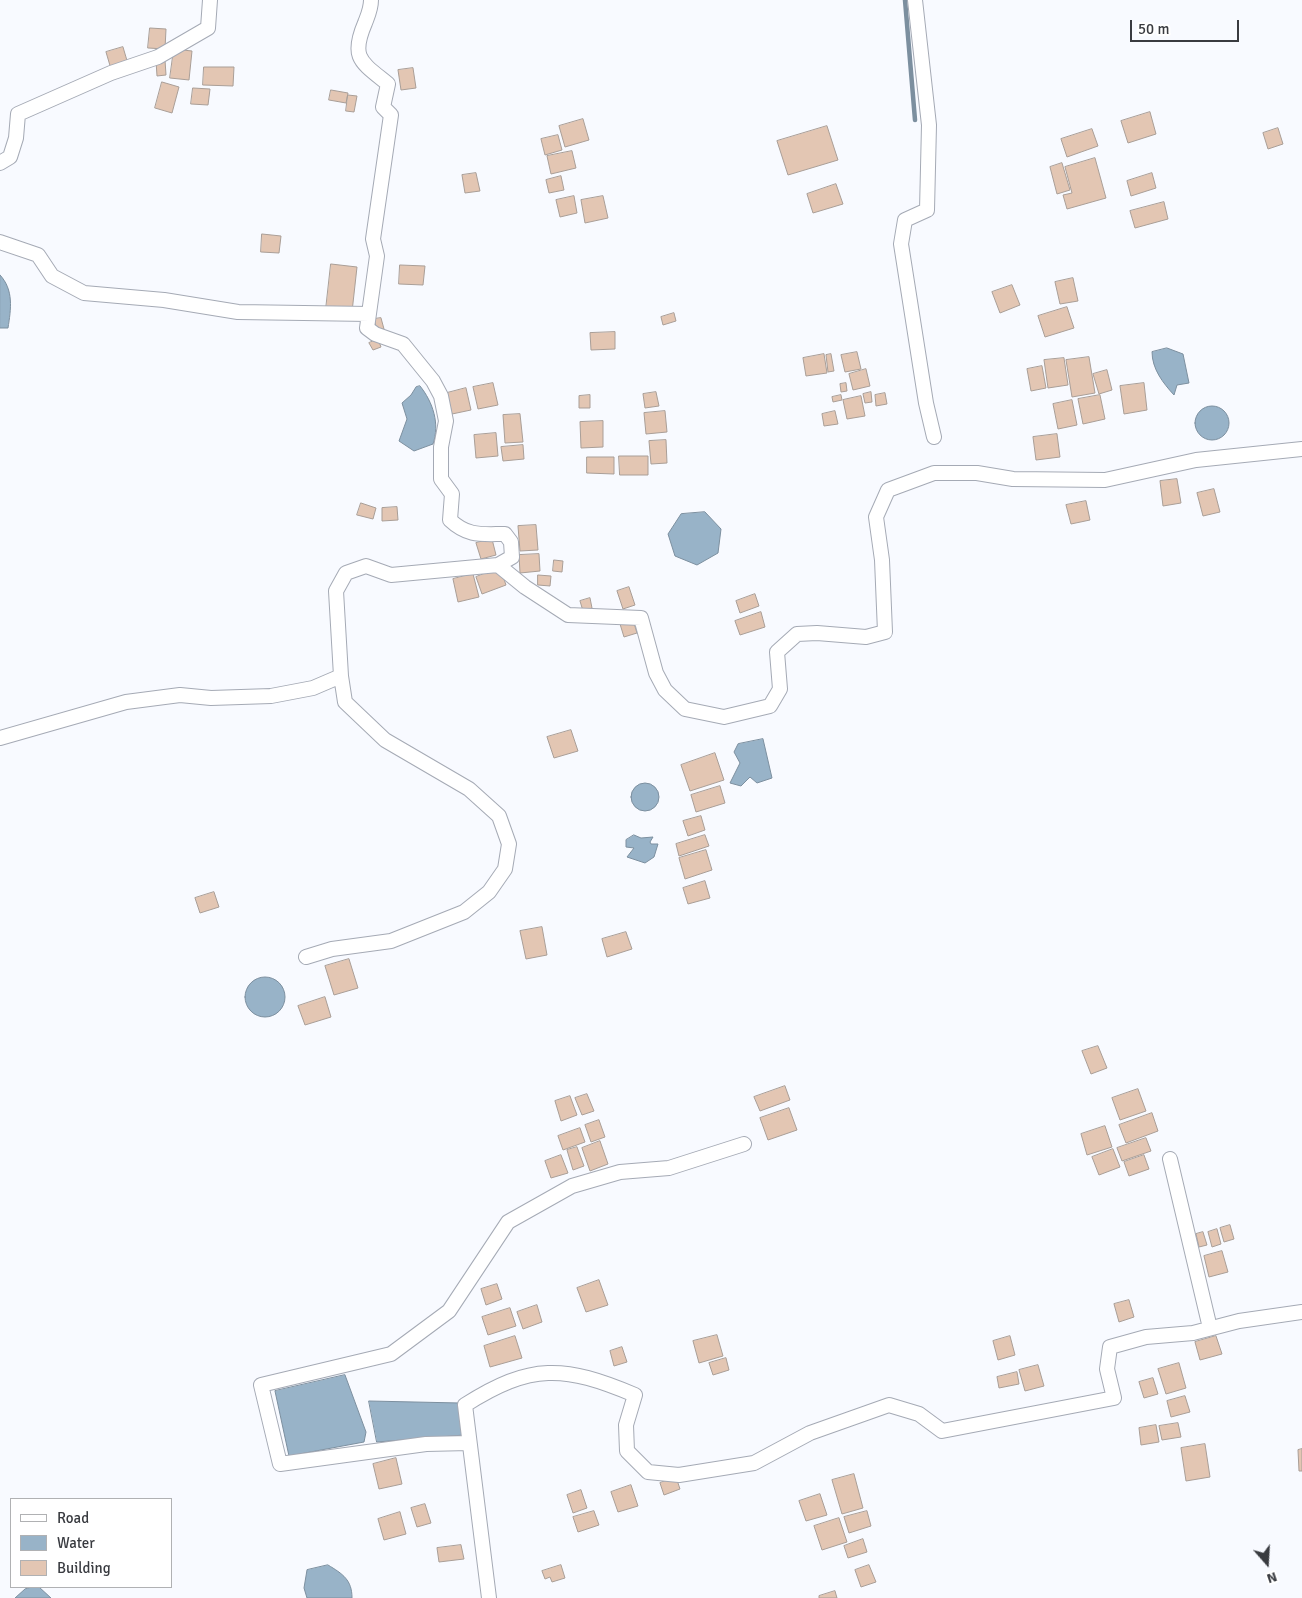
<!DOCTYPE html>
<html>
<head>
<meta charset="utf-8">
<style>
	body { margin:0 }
	#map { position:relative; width:1302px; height:1598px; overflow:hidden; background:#f8faff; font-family:Signika,sans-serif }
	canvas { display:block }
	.legend { position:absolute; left:10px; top:1498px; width:162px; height:90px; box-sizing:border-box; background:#fff; border:1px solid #b0b1b3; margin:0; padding:6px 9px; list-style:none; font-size:15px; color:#393b40 }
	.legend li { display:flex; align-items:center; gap:10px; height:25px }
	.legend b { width:25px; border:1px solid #b0b1b3 }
	.north { position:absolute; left:1242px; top:1538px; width:50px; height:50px; -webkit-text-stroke:4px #fff; paint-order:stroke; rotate:161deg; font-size:14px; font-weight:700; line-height:20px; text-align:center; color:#393b40 }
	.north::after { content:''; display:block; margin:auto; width:18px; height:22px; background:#393b40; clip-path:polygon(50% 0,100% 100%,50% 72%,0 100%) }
	.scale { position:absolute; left:1130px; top:20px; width:109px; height:22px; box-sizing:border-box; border:2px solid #393b40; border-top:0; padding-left:6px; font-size:15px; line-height:18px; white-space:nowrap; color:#393b40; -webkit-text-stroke:4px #fff; paint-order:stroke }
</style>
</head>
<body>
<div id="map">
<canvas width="1302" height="1598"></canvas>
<ul class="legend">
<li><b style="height:6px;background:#fff"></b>Road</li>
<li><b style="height:14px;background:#98b3c8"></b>Water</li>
<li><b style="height:14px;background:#e3c6b3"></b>Building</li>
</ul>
<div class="north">N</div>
<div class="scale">50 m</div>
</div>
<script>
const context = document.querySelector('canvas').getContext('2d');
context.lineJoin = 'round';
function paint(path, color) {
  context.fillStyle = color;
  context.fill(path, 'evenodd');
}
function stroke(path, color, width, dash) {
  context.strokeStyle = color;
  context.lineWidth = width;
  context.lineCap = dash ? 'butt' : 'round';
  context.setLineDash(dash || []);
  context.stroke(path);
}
const water = new Path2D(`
	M0,275c14,15 11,34 8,53h-8z
	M1167,348l16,6 6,29 -12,2 -3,10c-11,-12 -22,-26 -22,-43z
	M420,386c13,16 20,38 13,58l-19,7 -15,-10 8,-22 -5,-16 9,-8 5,-8z
	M1195 423a17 17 0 1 1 34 0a17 17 0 1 1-34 0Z
	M705,512l16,17 -3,24 -21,12 -22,-9 -7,-22 13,-20z
	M763,739l9,39 -15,5 -7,-6 -9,9 -11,-3 10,-20 -6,-11 4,-8z
	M631 797a14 14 0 1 1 28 0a14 14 0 1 1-28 0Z
	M634,835l7,3 12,-1 -3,5 1,2h7l-4,13 -9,6 -18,-6 7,-9 -8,-1v-7z
	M245 997a20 20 0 1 1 40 0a20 20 0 1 1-40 0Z
	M345,1375l21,57 -2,10 -75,14 -14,-65z
	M369,1401l91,2 4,32 -87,7z
	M328,1565c15,9 24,15 24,33h-45l-3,-10 3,-18z
	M32,1587h7l12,11h-36l10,-9z`);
paint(water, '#98b3c8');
stroke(water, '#7c8f9f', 1);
stroke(new Path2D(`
	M905,0l10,120`), '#7c8f9f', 4.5);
const building = new Path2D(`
	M150,28l16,1 -1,20 -17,-1z
	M123,47l5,17 -17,5 -5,-17z
	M174,49l18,2 -3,29 -19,-2z
	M165,60l1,15 -9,1 -1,-15z
	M204,67h30l-1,19 -30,-1z
	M413,68l3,20 -15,2 -3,-20z
	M162,82l17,5 -7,26 -17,-5z
	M193,88l17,1 -2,16 -17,-1z
	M331,90l17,3 -2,10 -17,-3z
	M348,95l9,1 -3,16 -8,-1z
	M1150,112l6,22 -28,9 -7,-22z
	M583,119l6,21 -24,7 -6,-21z
	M827,126l11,34 -50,15 -11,-34z
	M1278,128l5,16 -15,5 -5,-16z
	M1092,129l6,17 -31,11 -6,-18z
	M558,135l4,15 -17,5 -4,-16z
	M572,151l4,17 -25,6 -4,-18z
	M1095,158l11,40 -39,11 -4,-14 9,-2 -7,-26z
	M1062,163l8,27 -13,4 -7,-27z
	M476,173l4,18 -15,2 -3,-18z
	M1152,173l4,15 -25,8 -4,-15z
	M561,176l3,14 -15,3 -3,-13z
	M836,184l7,20 -30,9 -6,-19z
	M574,196l3,17 -17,4 -4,-17z
	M603,196l5,22 -23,5 -4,-23z
	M1164,202l4,17 -33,9 -5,-17z
	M262,234l19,2 -2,17 -18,-1z
	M331,264l26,3 -5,45 -26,-3z
	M400,265l25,1 -2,19 -24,-1z
	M1073,278l5,23 -18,3 -5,-22z
	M1012,285l8,20 -20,8 -8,-21z
	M1067,307l7,21 -29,9 -7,-21z
	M674,313l2,8 -13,4 -2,-8z
	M381,318l3,11 -7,1 -3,-11z
	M615,332v17l-24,1 -1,-17z
	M378,339l3,8 -8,3 -4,-7z
	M857,352l4,17 -16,3 -4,-17z
	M824,354l3,19 -21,3 -3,-18z
	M831,354l3,17 -6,1 -2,-17z
	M1089,357l6,36 -23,4 -6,-37z
	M1064,358l4,27 -20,3 -4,-28z
	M1042,366l4,22 -15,3 -4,-22z
	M866,369l4,17 -17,4 -4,-16z
	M1107,370l5,20 -13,4 -6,-20z
	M493,383l5,22 -20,4 -5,-22z
	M846,383l1,8 -6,1 -1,-8z
	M1144,383l3,27 -23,4 -4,-28z
	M466,388l5,22 -19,4 -5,-21z
	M656,392l3,14 -14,2 -2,-14z
	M871,392l1,10 -7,1 -2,-9z
	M885,393l2,11 -11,2 -1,-11z
	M590,395v13h-11v-12z
	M841,395l1,5 -9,2 -1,-5z
	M1100,395l5,24 -22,5 -5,-25z
	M861,396l4,20 -18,3 -4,-19z
	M1072,400l5,25 -19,4 -5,-25z
	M665,411l2,21 -21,2 -2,-21z
	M835,411l3,13 -14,2 -2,-12z
	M520,414l3,28 -18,1 -2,-28z
	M603,421v26l-22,1 -1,-26z
	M496,433l2,23 -22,2 -2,-23z
	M1057,434l3,23 -24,3 -3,-23z
	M666,440l1,23 -16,1 -2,-23z
	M523,445l1,14 -21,2 -2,-14z
	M619,456h29v19h-28z
	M587,457h27v17l-27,-1z
	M1177,479l4,24 -18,3 -3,-25z
	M1214,489l6,23 -17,4 -6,-23z
	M1086,501l4,19 -19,4 -5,-19z
	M361,503l15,5 -3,11 -16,-4z
	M397,507l1,13 -16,1v-13z
	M536,525l2,25 -18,1 -2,-25z
	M492,539l4,16 -15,4 -5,-16z
	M539,554l1,17 -20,2 -1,-18z
	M554,560l9,1 -1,11 -9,-1z
	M500,568l6,17 -24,9 -6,-17z
	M473,574l6,23 -21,5 -5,-23z
	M538,575l13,1 -1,10 -12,-1z
	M629,587l6,18 -12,4 -6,-18z
	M755,594l4,12 -19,7 -4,-12z
	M590,598l2,10 -9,3 -3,-10z
	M761,612l4,15 -25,8 -5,-14z
	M633,620l4,13 -13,4 -4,-13z
	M571,730l7,21 -24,7 -7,-21z
	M715,753l9,27 -34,11 -9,-26z
	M720,786l5,17 -29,9 -5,-17z
	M701,816l4,14 -17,6 -5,-15z
	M705,835l4,11 -30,10 -3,-12z
	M706,850l6,20 -27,9 -6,-21z
	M705,881l5,17 -22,6 -5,-16z
	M214,892l5,15 -19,6 -5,-15z
	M542,927l5,28 -21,4 -6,-28z
	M626,932l6,17 -25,8 -5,-18z
	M349,959l9,29 -24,7 -9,-29z
	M325,997l6,20 -26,8 -7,-19z
	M1098,1046l9,22 -16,6 -9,-23z
	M785,1086l5,14 -30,11 -6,-14z
	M1138,1089l8,22 -26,9 -8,-22z
	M587,1094l7,17 -12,4 -7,-17z
	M570,1096l7,19 -16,6 -6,-20z
	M789,1108l8,22 -29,10 -8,-22z
	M1152,1113l6,18 -32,12 -7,-18z
	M599,1120l6,17 -14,5 -6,-17z
	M1105,1126l7,21 -25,8 -6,-21z
	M580,1128l5,14 -22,8 -5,-14z
	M1146,1138l5,13 -29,10 -5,-13z
	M600,1141l8,23 -18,7 -8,-23z
	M577,1147l7,19 -11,4 -6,-20z
	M1113,1149l7,18 -21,8 -7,-18z
	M561,1155l7,18 -17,5 -6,-17z
	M1144,1155l5,14 -20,7 -5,-14z
	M1230,1225l4,14 -10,3 -4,-14z
	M1217,1229l4,15 -9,3 -4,-15z
	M1203,1232l4,13 -8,2 -3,-13z
	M1222,1251l6,21 -19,5 -5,-21z
	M599,1280l9,25 -22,7 -9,-24z
	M497,1284l5,15 -16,6 -5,-16z
	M1129,1300l5,17 -15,5 -5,-18z
	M537,1305l5,17 -19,7 -6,-17z
	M510,1308l6,18 -28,9 -6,-18z
	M717,1335l6,21 -24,7 -6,-22z
	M515,1336l7,22 -32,9 -6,-21z
	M1010,1336l5,19 -17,5 -5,-19z
	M1216,1336l6,18 -22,6 -5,-18z
	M622,1347l5,15 -13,4 -4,-15z
	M726,1358l3,12 -16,5 -4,-12z
	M1179,1363l7,25 -20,6 -8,-25z
	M1038,1365l6,21 -19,5 -6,-21z
	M1017,1372l2,12 -20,4 -2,-11z
	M1153,1378l5,16 -14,4 -5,-16z
	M1185,1396l5,16 -19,5 -4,-16z
	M1178,1423l3,14 -19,3 -3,-14z
	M1156,1425l3,17 -18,3 -2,-17z
	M1205,1444l5,33 -24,4 -5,-33z
	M1302,1449v22h-3l-1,-21z
	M396,1458l6,26 -23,5 -6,-25z
	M854,1474l9,34 -21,6 -10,-34z
	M676,1477l4,12 -16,6 -4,-12z
	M631,1485l7,21 -20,6 -7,-20z
	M581,1490l6,18 -14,5 -6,-18z
	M820,1494l7,21 -21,6 -7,-20z
	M425,1504l6,19 -14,4 -6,-19z
	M594,1511l5,14 -21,7 -5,-15z
	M867,1511l4,15 -22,7 -5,-16z
	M400,1512l6,22 -22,6 -6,-21z
	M839,1518l8,24 -25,8 -8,-24z
	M863,1539l4,13 -19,6 -4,-12z
	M461,1545l3,14 -25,3 -2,-14z
	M561,1565l4,13 -13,4 -2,-5 -5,2 -3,-8z
	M869,1565l7,17 -15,5 -6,-17z
	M835,1591l2,7h-18v-2z`);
paint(building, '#e3c6b3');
stroke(building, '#a99e97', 1);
const minor = new Path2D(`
	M371,0c0,9 -3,15 -6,23 -15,35 -4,39 23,61l-5,23 8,8 -18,124 4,17 -10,72 8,6 28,10 30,37 8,15 5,25 -5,26v32l11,15 -2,26c18,17 32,14 55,14l6,8 1,15 -14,8
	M915,0l14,125 -2,85 -22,10 -4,24 25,159 8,34
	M0,163l10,-6 6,-19 2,-24 93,-41 47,-16 50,-29 2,-28
	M0,242l38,13 14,21 32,17 80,7 74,12 131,2
	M0,738l126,-36 54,-7 31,3 60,-2 42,-8 28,-12 -5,-85 10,-18 20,-7 25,9 107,-10 27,22 43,28 73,3 15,55 9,17 20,19 39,8 46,-11 10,-17 -3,-37 20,-18 20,-1 49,4 19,-5 -3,-72 -6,-43 12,-27 46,-17h43l36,6 92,1 91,-20 106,-11
	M306,957l26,-8 59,-8 73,-29 25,-20 16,-23 4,-25 -10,-28 -30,-27 -84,-49 -40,-38 -4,-26
	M1170,1159l40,169
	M469,1443l-43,1 -146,20 -19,-79 130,-31 58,-43 59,-89 64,-36 48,-14 49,-4 75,-24
	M489,1598l-24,-193c66,-42 99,-40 170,-10l-9,30 1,26 21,21 31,3 75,-12 56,-30 79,-28 30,9 23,17 172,-33 -7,-29 3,-22 36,-10 47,-4 46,-12 63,-9`);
stroke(minor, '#a5aab5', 16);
stroke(minor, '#fff', 14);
</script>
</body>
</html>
